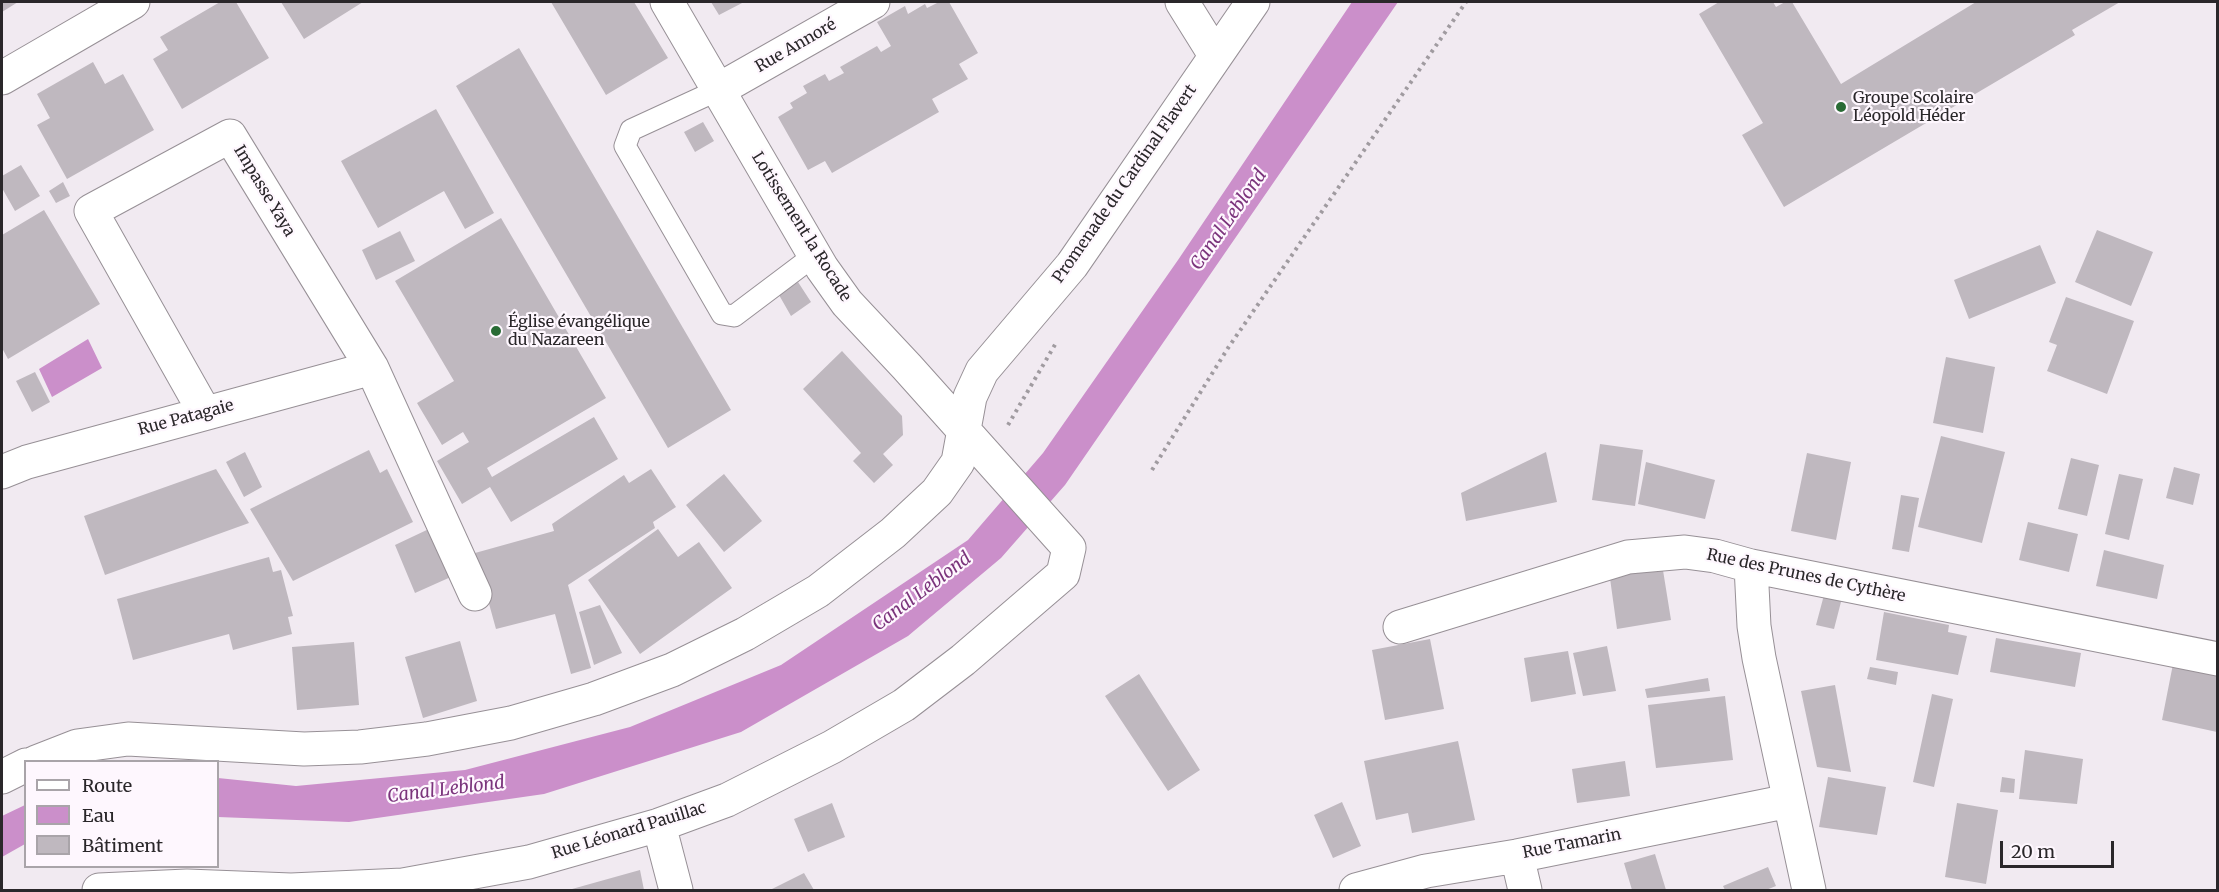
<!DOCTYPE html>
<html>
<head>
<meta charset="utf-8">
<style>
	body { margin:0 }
	#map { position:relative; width:2219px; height:892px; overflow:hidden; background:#f1eaf1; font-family:Merriweather,serif }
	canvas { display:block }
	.frame { position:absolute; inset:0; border:3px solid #2a272a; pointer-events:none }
	.legend { position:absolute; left:24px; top:760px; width:195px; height:108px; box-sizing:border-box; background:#fef7fe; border:2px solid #a9a4a9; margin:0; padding:8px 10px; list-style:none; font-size:18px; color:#2a272a }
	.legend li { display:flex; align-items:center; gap:12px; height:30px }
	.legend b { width:30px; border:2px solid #a9a4a9 }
	.scale { position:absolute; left:2000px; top:841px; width:114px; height:27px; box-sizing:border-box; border:3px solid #2a272a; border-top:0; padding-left:8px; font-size:18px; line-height:21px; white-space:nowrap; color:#2a272a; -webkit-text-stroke:4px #fef7fe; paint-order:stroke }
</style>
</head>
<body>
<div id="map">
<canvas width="2219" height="892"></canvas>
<div class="frame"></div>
<ul class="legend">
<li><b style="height:8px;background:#fff"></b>Route</li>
<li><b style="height:16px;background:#cb8fca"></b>Eau</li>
<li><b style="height:16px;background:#bfb8bf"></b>Bâtiment</li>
</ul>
<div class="scale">20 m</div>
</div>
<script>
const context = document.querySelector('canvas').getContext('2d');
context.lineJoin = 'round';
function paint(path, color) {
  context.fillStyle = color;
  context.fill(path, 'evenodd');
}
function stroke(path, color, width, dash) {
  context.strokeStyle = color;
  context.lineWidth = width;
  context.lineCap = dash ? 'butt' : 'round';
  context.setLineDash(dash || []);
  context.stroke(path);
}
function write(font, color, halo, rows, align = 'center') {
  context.font = font + ' Merriweather,serif';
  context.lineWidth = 4.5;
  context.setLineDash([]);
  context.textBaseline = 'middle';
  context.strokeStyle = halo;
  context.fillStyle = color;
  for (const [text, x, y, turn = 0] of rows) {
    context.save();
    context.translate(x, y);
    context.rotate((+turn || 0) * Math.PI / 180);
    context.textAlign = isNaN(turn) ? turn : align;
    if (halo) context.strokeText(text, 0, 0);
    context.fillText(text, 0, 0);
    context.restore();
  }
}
paint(new Path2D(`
	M1352,2h46l-333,483 -64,73 -93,78 -167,96 -197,62 -195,28 -131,-5v-39l78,8 169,-16 165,-43 151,-62 187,-125 75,-87 135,-193z
	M88,339l14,29 -50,29 -13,-28z
	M25,805v39l-23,13v-41z`), '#cb8fca');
paint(new Path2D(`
	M2,2h16l-16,10z
	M220,2h16l33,56 -87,51 -29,-50 15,-9 -8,-13z
	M281,2h82l-59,37z
	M551,2h83l34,56 -62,37z
	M711,2h33l-25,13z
	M939,2h10l29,51 -19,11 9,15 -36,20 7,13 -107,61 -7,-12 -17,9 -30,-53 15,-9 -3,-5 17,-10 -4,-7 22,-12 4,7 15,-8 -4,-6 37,-21 4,6 10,-6 -14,-24 28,-16 3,8 17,-10 2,4z
	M1719,2h54l3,5 9,-5h7l49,82 135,-82h144l-48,28 3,5 -291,172 -42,-72 21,-12 -64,-109z
	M519,48l212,362 -63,38 -212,-362z
	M93,62l12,22 18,-10 31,56 -87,49 -30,-54 13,-7 -13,-24z
	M436,109l58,104 -29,16 -21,-38 -66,37 -37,-67z
	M703,122l11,19 -19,11 -11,-20z
	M21,165l19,31 -25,15 -13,-23v-12z
	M63,182l7,14 -14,7 -7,-12z
	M44,210l56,94 -92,55 -6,-11v-113z
	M501,218l105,180 -119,70 5,9 102,-60 24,42 -107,63 -21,-35 -28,17 -25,-43 32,-19 -6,-10 -21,13 -25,-42 37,-22 -59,-100z
	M2097,230l56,22 -22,54 -56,-24z
	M400,231l15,30 -39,19 -14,-30z
	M2040,245l16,38 -87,36 -15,-39z
	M798,282l13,20 -20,14 -12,-21z
	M2066,297l68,24 -27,73 -60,-23 10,-26 -8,-3z
	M842,351l60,65 1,19 -20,19 10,11 -19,18 -21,-22 8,-8 -58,-64z
	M1946,357l49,10 -12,66 -50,-10z
	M35,372l15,30 -18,10 -16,-31z
	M1941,436l64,16 -23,91 -64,-16z
	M1600,444l43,6 -8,56 -43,-6z
	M369,450l11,23 7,-4 26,53 -120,59 -43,-72z
	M245,452l17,35 -18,10 -18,-35z
	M1546,452l11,50 -91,19 -5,-28z
	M1807,453l44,9 -15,78 -45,-9z
	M2071,458l28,7 -12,51 -29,-7z
	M1646,462l69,18 -10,39 -67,-15z
	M2174,467l26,7 -7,31 -27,-7z
	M216,469l33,54 -144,52 -21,-59z
	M651,469l25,38 -23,15 2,6 -87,57 23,83 -20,6 -16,-60 -59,15 -21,-76 79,-22 -2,-7 72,-49 5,8z
	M724,474l38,47 -38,31 -38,-47z
	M2119,474l24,5 -14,61 -24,-6z
	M1901,495l18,3 -10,54 -17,-3z
	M2028,522l50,12 -9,38 -50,-12z
	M431,528l22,48 -38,17 -20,-48z
	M658,529l20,28 21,-15 33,46 -92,66 -52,-74z
	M2104,550l60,15 -7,34 -61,-13z
	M269,557l4,15 8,-2 12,46 -5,1 4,17 -59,16 -4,-16 -96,26 -16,-61z
	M1662,564l9,56 -54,9 -8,-58z
	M1824,595l18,3 -8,31 -18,-4z
	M600,605l22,48 -28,12 -15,-53z
	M1884,612l65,13 -1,7 19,4 -9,39 -82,-15z
	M1996,638l85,15 -6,34 -85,-15z
	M1430,639l14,70 -59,11 -13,-70z
	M460,641l17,60 -54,17 -18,-61z
	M354,642l5,63 -62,5 -5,-63z
	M1607,646l9,45 -33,5 -10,-43z
	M1568,651l8,43 -45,8 -7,-44z
	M2173,664l44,9v59l-55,-12z
	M1870,667l28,5 -2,13 -29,-6z
	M1139,674l61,96 -32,21 -63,-95z
	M1708,678l2,13 -63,7 -2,-9z
	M1835,685l16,87 -34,-5 -16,-76z
	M1932,694l21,5 -19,88 -21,-5z
	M1725,696l8,64 -77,8 -8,-63z
	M1458,741l17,79 -63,13 -4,-20 -32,7 -12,-59z
	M2025,750l58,9 -6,45 -58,-5z
	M1625,761l5,35 -53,7 -5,-34z
	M1828,777l58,10 -9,48 -58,-8z
	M2002,777l13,2 -1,14 -14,-1z
	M1342,802l19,44 -28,12 -19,-43z
	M832,803l13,34 -37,15 -14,-33z
	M1957,803l41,7 -12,74 -41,-7z
	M1655,854l11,36h-34l-8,-27z
	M1768,867l8,19 -10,4h-41l-2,-4z
	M640,870l4,20h-72v-1z
	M804,873l10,17h-44z`), '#bfb8bf');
const service = new Path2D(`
	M718,90l-87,40 -6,16 97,168 12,2 81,-61`);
const minor = new Path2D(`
	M1182,2l33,53
	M2,78l131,-76
	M718,90l155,-88
	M205,413l-114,-202 139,-75 142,232 103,226
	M2,472l25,-10 345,-94
	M1751,566l3,60 5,32 50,232
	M1400,627l228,-70 57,-5 30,4 36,10 467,93
	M36,762l41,-16 51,-7 176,10 56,-2 67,-8 84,-16 83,-24 78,-29 73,-36 73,-43 75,-58 44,-41 21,-30 12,-65 12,-26 90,-106 181,-263
	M2,777l24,-12
	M659,825l17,65
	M1517,856l8,34
	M99,890l88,-4 104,4 112,-5 126,-23 130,-37 68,-25 105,-53 72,-42 59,-45 100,-86 6,-26 -162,-181 -60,-64 -25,-35 -155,-266
	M1356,890l70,-19 91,-15 272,-55`);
stroke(service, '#979096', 23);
stroke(minor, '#979096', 35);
stroke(new Path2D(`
	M1008,425l48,-82
	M1152,470l76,-122 238,-346`), '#a09ba0', 4, [3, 4.5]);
stroke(service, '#fff', 21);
stroke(minor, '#fff', 33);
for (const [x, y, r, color] of [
	[1841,107,6,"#296b35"],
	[496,331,6,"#296b35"]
]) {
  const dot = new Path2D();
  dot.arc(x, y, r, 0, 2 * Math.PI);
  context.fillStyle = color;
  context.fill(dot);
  stroke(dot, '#fef7fe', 2);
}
write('16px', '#2a272a', '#fef7fe', [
	["Rue Annoré",796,46,-30],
	["Promenade du Cardinal Flavert",1125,184,-55],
	["Impasse Yaya",264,191,59],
	["Lotissement la Rocade",801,227,58],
	["Rue Patagaie",186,418,-15],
	["Rue des Prunes de Cythère",1806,576,12],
	["Rue Léonard Pauillac",629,831,-17],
	["Rue Tamarin",1572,844,-11]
]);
write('16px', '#2a272a', '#fef7fe', [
	["Groupe Scolaire",1853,98],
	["Léopold Héder",1853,116],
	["Église évangélique",508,322],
	["du Nazareen",508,340]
], 'left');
write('italic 18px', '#7b347c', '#fef7fe', [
	["Canal Leblond",1229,220,-55],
	["Canal Leblond",922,592,-37],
	["Canal Leblond",446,790,-7]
]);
</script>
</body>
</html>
